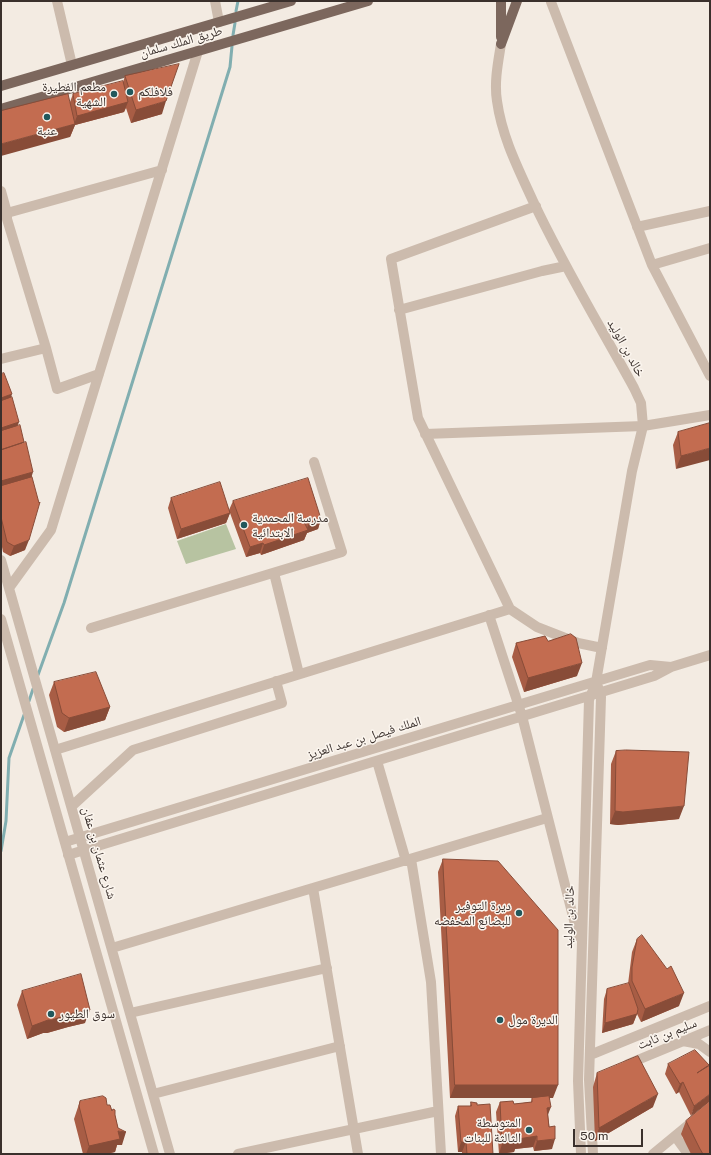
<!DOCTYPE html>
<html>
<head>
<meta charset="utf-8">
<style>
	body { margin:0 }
	#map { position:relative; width:711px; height:1155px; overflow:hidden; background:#f3ebe2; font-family:"Public Sans",sans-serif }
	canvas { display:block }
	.frame { position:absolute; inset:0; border:2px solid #3a302c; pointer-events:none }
	.scale { position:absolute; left:573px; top:1129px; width:70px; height:18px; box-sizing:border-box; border:2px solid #3a302c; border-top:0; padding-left:5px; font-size:12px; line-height:14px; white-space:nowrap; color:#3a302c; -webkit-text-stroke:3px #fbf5ee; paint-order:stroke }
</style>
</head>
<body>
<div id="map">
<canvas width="711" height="1155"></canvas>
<div class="frame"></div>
<div class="scale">50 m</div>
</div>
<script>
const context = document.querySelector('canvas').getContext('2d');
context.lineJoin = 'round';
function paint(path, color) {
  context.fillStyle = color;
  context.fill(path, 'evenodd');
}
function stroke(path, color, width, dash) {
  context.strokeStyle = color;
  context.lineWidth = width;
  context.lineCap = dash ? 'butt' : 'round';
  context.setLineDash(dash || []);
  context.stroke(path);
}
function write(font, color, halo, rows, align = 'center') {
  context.font = font + ' "Public Sans","Noto Naskh Arabic",sans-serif';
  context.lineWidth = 3;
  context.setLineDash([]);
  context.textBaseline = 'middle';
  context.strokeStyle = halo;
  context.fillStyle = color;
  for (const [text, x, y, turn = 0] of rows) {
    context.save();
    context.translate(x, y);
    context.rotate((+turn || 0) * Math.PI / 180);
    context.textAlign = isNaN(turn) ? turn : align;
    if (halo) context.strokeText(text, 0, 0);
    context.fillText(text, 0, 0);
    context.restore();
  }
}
paint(new Path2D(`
	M226,524l10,25 -50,15 -9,-23z`), '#b7c3a1');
stroke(new Path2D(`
	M236,11l2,-10
	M233,35l2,-12
	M38,675l26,-72 166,-536 2,-21
	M29,701l4,-12
	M1,851l5,-30 3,-63 15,-43`), '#81aeb0', 3);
stroke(new Path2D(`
	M57,1l15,64
	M215,1l4,21
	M551,2l101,263 58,111
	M501,44c-3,19 -7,38 -4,57 5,36 21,67 36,100 30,64 67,125 101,187l7,15 2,23 -11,45 -36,211 -7,18 -11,381 3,73
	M1,191l6,22
	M637,227l73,-16
	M652,265l58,-17
	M399,310l143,-39 24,-5
	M1,359l45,-11
	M99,374l-42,15 -11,-41 -39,-129v-6l155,-43
	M425,434l218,-8 67,-11
	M1,560l169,594
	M274,573l25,101
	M9,588l42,-58 147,-479
	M510,609l-92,-191 -27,-159 145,-53
	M489,615l33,101 56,220
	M1,619l153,535
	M91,628l251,-76 -28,-90
	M55,750l455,-141 27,18 41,16 24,5
	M377,761l29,100
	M72,806l61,-56 149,-47 -6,-22
	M65,842l585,-177 21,2
	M68,855l586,-179 17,-9 39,-12
	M411,859l20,123 10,172
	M313,888l45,266
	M112,948l435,-130
	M130,1013l197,-45
	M683,1041l16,3 11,8
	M590,1055l120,-49
	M628,1064l82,-34
	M153,1094l187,-48
	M675,1136l13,18
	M238,1154l200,-43
	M593,1154l-4,-74 12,-383 -3,-10
	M653,1154l57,-47`), '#ccbbad', 10);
stroke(new Path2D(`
	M501,37v-36
	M501,44l16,-43
	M1,86l290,-85
	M1,109l367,-108`), '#7c675d', 10);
paint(new Path2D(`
	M125,76l37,38 -31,9 -5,-15 -2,4 -49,13 -5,12v-35l3,-8 50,-12z
	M1,374l10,24 6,28 15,51 -7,73 -15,6 -7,-4 -2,-10z
	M710,423l-34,46 -3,-24 5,-13z
	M171,498l58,12 4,-9 88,18 -3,10 -11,4 -3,7 -43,15 -1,-2 -14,4 -16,-44 -4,10 -49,16 -9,-31z
	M548,641l29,35 -53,16 -12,-35 4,-14z
	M54,682l56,25 -5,13 -41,12 -7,-5 -8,-32z
	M616,751l63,68 -61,6 -8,-1 1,-60z
	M443,859l110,239h-4l-1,17 4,34 -18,2 -1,-4 -18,2 -1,3 -15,2 -3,-42 4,-10 14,2 17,-2 1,-4h-82l-12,-226z
	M637,939l42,67 -38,16 -4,-8 -4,10 -31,9 2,-34 3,-10 21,-5 4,-32z
	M22,991l63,32 -17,4 -21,6h-4l-16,6 -10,-34z
	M668,1064l40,2 2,-1 -19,51 -12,-24 -3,2 -11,-20z
	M597,1073l56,34 -58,34 -2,-54z
	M80,1101l27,4 8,10 7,30h-5l-2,7 -9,2h-23l-9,-35z
	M471,1102l6,3 16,49h-31v-2h-4l-3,-36 3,-10h12z
	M686,1121l24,33h-19l-10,-20z`), '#a85d45');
paint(new Path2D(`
	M166,101l-4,13 -31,9 5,-13z
	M128,102l-4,10 -49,13 -5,12 -69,19v-12l73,-20 3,-8z
	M12,394l-3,10 -8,3v-9z
	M19,422l-4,10 -14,4v-8z
	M710,448v12l-34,9 5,-13z
	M33,472l-4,13 -28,8v-12z
	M230,513l-4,10 -49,16 4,-10z
	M321,519l-3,10 -11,4 -3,7 -43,15 3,-10 42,-14 3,-8z
	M29,540l-4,10 -15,6 4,-10z
	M263,543l-3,10 -14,4 4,-10z
	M582,663l-5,13 -53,16 4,-14z
	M110,707l-5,13 -41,12 5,-14z
	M684,806l-5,13 -61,6 -8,-1 5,-13z
	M684,993l-5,13 -38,16 4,-13z
	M90,1010l-5,13 -17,4 -21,6h-4l-16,6 5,-13 16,-6 25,-7z
	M637,1014l-4,10 -31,9 3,-10z
	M683,1082l-4,10 -3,2 4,-10z
	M455,1085h103l-5,13h-103z
	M658,1094l-5,13 -58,34 4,-13z
	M710,1094v7l-19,15 3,-10z
	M551,1107l-4,10v-9z
	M118,1131l8,1 -4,13h-5l-2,7 -9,2h-20l3,-8z
	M537,1136l-4,11 -18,2 -1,3 -15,2 3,-10 16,-5z
	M555,1139l-3,10 -18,2 3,-10z
	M461,1142h5l-4,10h-4z`), '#884c38');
const building = new Path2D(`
	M179,64l-13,37 -30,9 -11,-34z
	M123,81l5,21 -51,14 -4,-22z
	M68,94l7,30 -74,20v-33z
	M4,373l8,21 -11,4v-24z
	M12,397l7,25 -18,6v-27z
	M710,423v25l-29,8 -3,-24z
	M20,425l4,17 -23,8v-19z
	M26,442l7,30 -32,9v-31z
	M32,477l7,26 1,-1 -11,38 -15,6 -7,-4 -6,-25v-31z
	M308,478l13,41 -12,4 -1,-2 -4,1 4,8 -44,15 -1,-2 -13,4 -17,-46z
	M220,482l10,31 -49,16 -10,-31z
	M571,634l5,4 6,25 -54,15 -12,-35 29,-7 3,5z
	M96,672l14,35 -41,11 -7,-5 -8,-31z
	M626,750l63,2 -5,54 -61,6 -8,-1 1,-60z
	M443,859l55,2 60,69v155h-103z
	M642,935l25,34 4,-3 13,27 -39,16 -13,-28v-14l5,-28z
	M81,974l9,36 -17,3 -21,7h-4l-16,6 -10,-35z
	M629,983l9,26 -1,5 -32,9 2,-34z
	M695,1050l14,15 -12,8 13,-8v29l-16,12 -11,-24 -3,2 -12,-20z
	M638,1056l20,38 -59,34 -2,-55z
	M103,1096l3,2 1,7h3l2,6 1,-2 2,1v5l3,13 8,4 -8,-1 2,8 -31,7 -10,-40 1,-5z
	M549,1096l2,11 -4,1 2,19 6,-1v13l-18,2v-5l-19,3v3l-16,2 -2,-42 13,-1 1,3 18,-2v-4z
	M710,1101v53h-7l-3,-5 -14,-28z
	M471,1102l6,1v2l13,-1 3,50h-26l-1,-12h-5l-3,-36h13z`);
paint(building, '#c36c50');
stroke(building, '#884c38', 1);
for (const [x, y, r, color] of [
	[130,92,4,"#21585c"],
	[114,94,4,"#21585c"],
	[47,117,4,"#21585c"],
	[244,525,4,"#21585c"],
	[519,913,4,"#21585c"],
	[51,1014,4,"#21585c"],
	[500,1020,4,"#21585c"],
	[529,1130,4,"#21585c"]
]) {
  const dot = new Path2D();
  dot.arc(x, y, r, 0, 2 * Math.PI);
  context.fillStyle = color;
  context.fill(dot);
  stroke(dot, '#fbf5ee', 1.5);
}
write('13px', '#3a302c', '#fbf5ee', [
	["طريق الملك سلمان",181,42,-16],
	["خالد بن الوليد",626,348,61],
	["الملك فيصل بن عبد العزيز",364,738,-17],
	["شارع عثمان بن عفان",99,853,74],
	["خالد بن الوليد",569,917,-88],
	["سليم بن ثابت",667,1034,-22]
]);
write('13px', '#3a302c', '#fbf5ee', [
	["مطعم الفطيرة",106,87,"right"],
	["الشهية",106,102,"right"],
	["فلافلكم",138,92],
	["عنبة",47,131,"center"],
	["مدرسة المحمدية",252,518],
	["الابتدائية",252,533],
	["ديرة التوفير",511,906,"right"],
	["للبضائع المخفضه",511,921,"right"],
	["سوق الطيور",59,1014],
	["الديرة مول",508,1020],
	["المتوسطة",521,1123,"right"],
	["الثالثة للبنات",521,1138,"right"]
], 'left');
</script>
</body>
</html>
